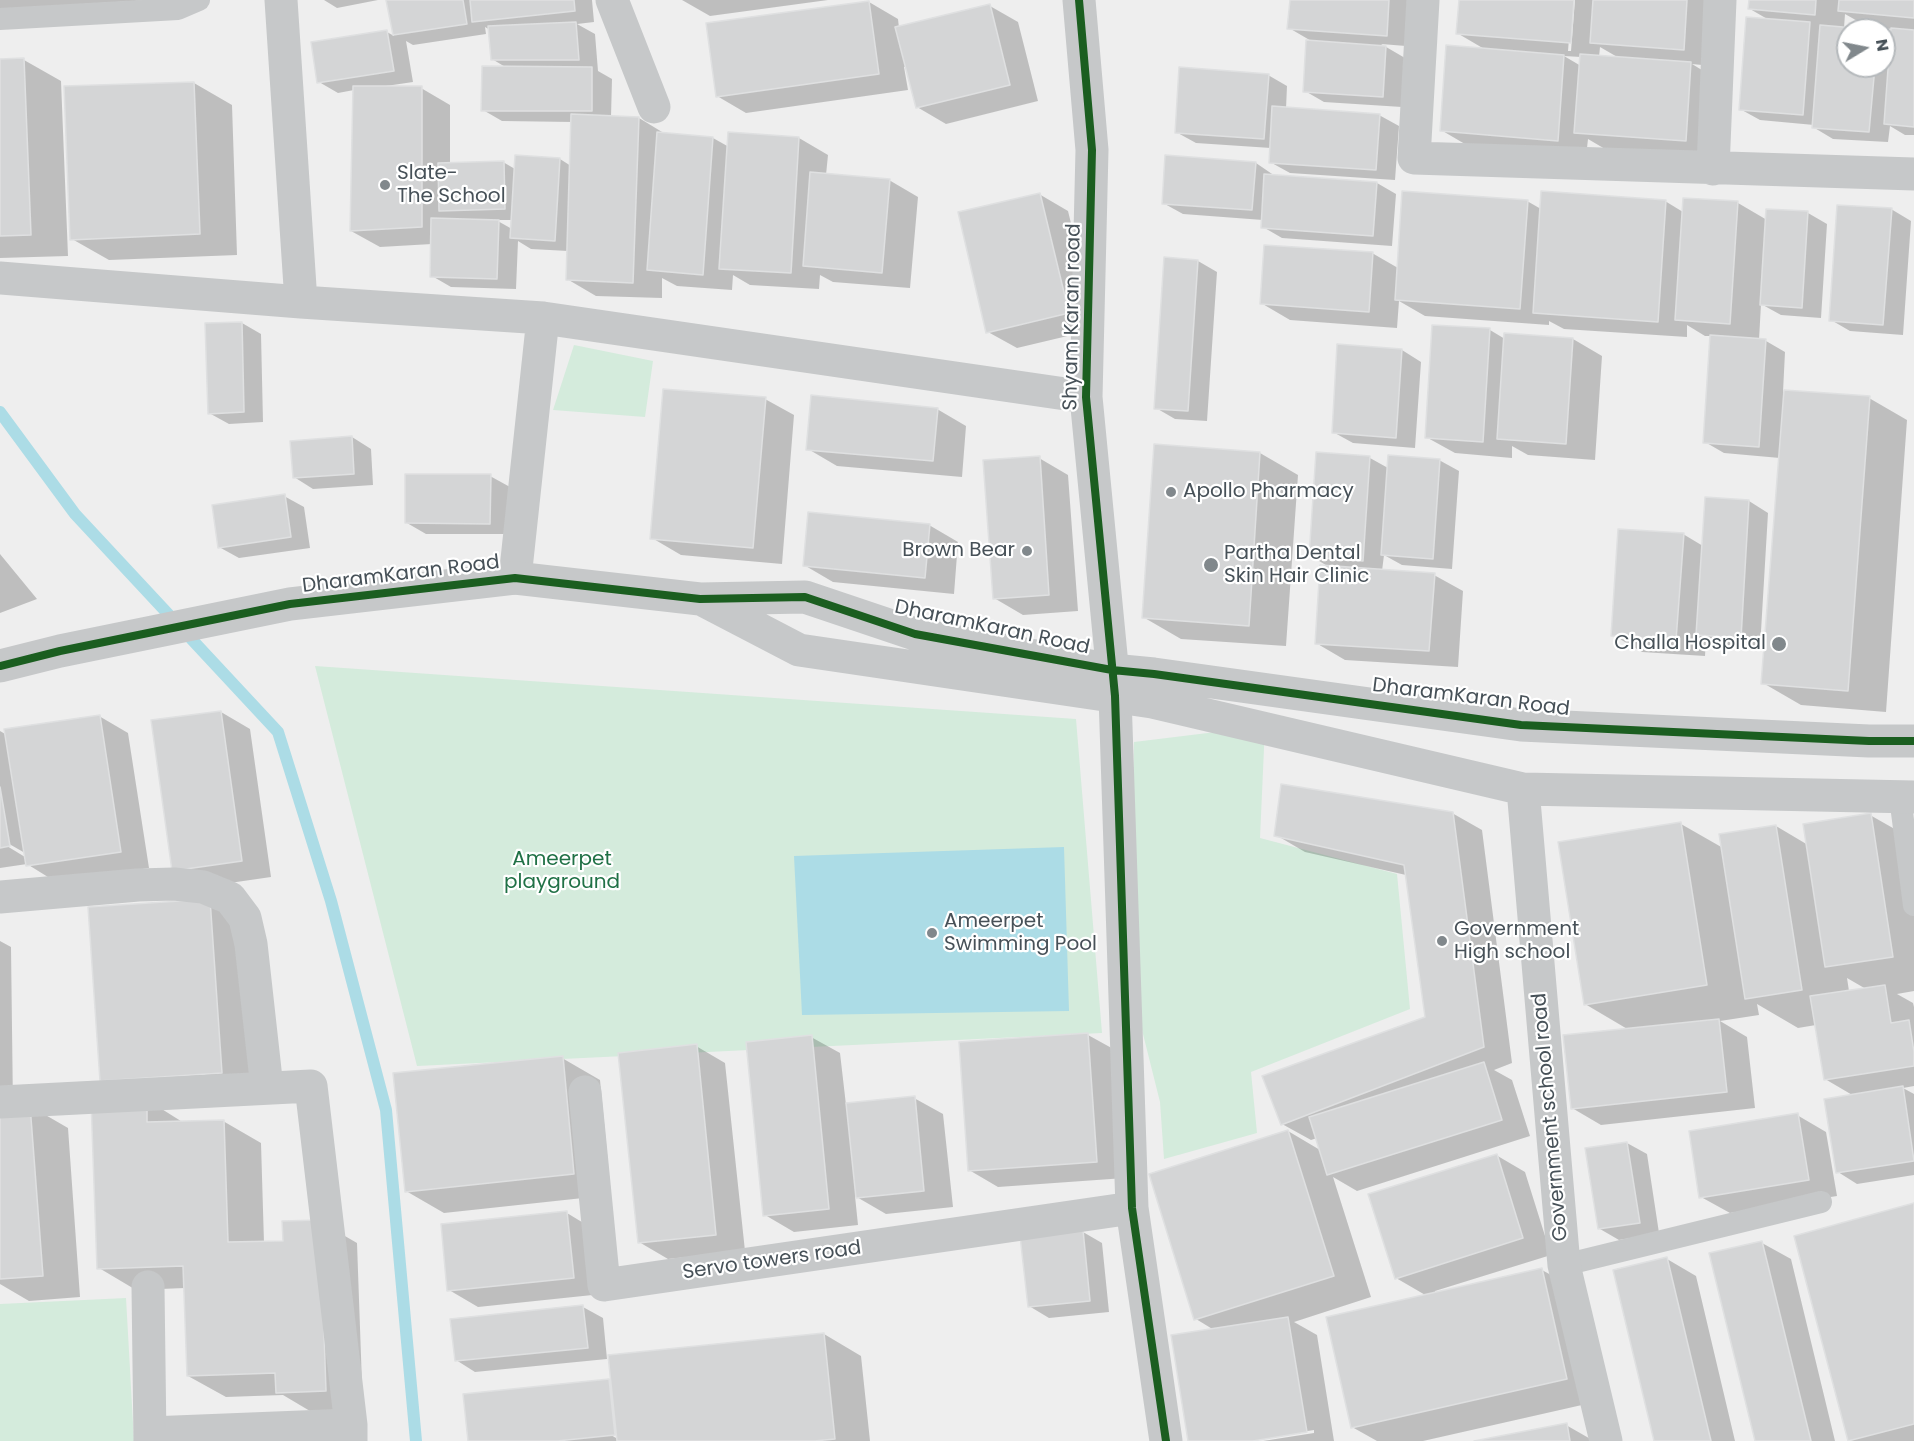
<!DOCTYPE html>
<html>
<head>
<meta charset="utf-8">
<style>
	body { margin:0 }
	#map { position:relative; width:1914px; height:1441px; overflow:hidden; background:#eee; font-family:Poppins,sans-serif }
	canvas { display:block }
	.north { position:absolute; left:1836px; top:18px; width:60px; height:60px; box-sizing:border-box; background:#fff; border:2px solid #b5b9bc; border-radius:50%; rotate:80deg; font-size:16px; font-weight:700; line-height:24px; text-align:center; color:#475158 }
	.north::after { content:''; display:block; margin:auto; width:21px; height:27px; background:#81888c; clip-path:polygon(50% 0,100% 100%,50% 72%,0 100%) }
</style>
</head>
<body>
<div id="map">
<canvas width="1914" height="1441"></canvas>
<div class="north">N</div>
</div>
<script>
const context = document.querySelector('canvas').getContext('2d');
context.lineJoin = 'round';
function paint(path, color) {
  context.fillStyle = color;
  context.fill(path, 'evenodd');
}
function stroke(path, color, width, dash) {
  context.strokeStyle = color;
  context.lineWidth = width;
  context.lineCap = dash ? 'butt' : 'round';
  context.setLineDash(dash || []);
  context.stroke(path);
}
function write(font, color, halo, rows, align = 'center') {
  context.font = font + ' Poppins,sans-serif';
  context.lineWidth = 4.5;
  context.setLineDash([]);
  context.textBaseline = 'middle';
  context.strokeStyle = halo;
  context.fillStyle = color;
  for (const [text, x, y, turn = 0] of rows) {
    context.save();
    context.translate(x, y);
    context.rotate((+turn || 0) * Math.PI / 180);
    context.textAlign = isNaN(turn) ? turn : align;
    if (halo) context.strokeText(text, 0, 0);
    context.fillText(text, 0, 0);
    context.restore();
  }
}
paint(new Path2D(`
	M574,345l79,16 -8,56 -92,-7z
	M315,666l761,53 26,314 -685,33z
	M1265,726l-5,112 137,36 13,135 -159,63 6,61 -93,26 -4,-57 -23,-92 -5,-163 2,-105z
	M126,1298l8,143h-134v-137z`), '#d4ebdc');
paint(new Path2D(`
	M1064,847l5,164 -267,4 -8,-159z`), '#acdce6');
paint(new Path2D(`
	M0,0h151l-151,9z
	M324,0h54l-41,8z
	M387,0h205l2,22 -17,2 18,10 3,37 14,8 -1,38 28,1 28,17 46,3 16,9 70,-9 29,17 -2,20 63,5 29,17 -8,91 -77,-6 -13,-7 -1,14 -69,-4 -17,-10 -1,15 -55,-4 -15,-8v20l-66,-2 -29,-17 1,-28 -37,-2 -13,-8 -2,48 -65,-2 -19,-11v-32l-52,3 -29,-16 3,-141 -16,3 -19,-11 68,-50 7,4zM485,27l5,3 2,29 15,9 -24,42 19,11 71,1 -2,44 -11,-7 -45,10 -12,-7 -53,2v-59l-29,-17 -35,-1v-1l27,-4 -7,-41 7,4 73,-11zM496,220h16v9z
	M682,0h146l-118,16z
	M1291,0h118l-3,46 -25,-2 24,14 -3,49 -78,-5 -19,-11 8,-49 -24,-14z
	M1460,0h112l-4,51h3l4,-51h142l-5,66 -20,-2 28,17 -6,76 -109,-8 -17,-10 -2,18 -116,-10 -29,-17 45,-80 -29,-17zM1600,47l19,11 -20,-1zM1564,56l17,1v9z
	M1750,0h164v135h-9l-15,-9 -2,16 -55,-3 -20,-12 1,-2 -54,-5 -20,-11 29,-89 -19,-11zM1845,14l23,13 25,2 -1,11 -8,-5v31h-36v-36h16l-20,-2z
	M869,2l29,17 1,9 91,-22 28,16 20,79 -92,23 -29,-17 -10,-41 -3,1 4,23 -162,23 -29,-17z
	M24,60l37,21 7,175 -68,2v-197z
	M1268,75l19,11 -1,23 93,6 20,11 -4,54 -105,-7 -20,-11 1,-14 -75,-5 -20,-11z
	M194,83l38,22 5,150 -128,5 -37,-21 -6,-151z
	M1256,163l19,13 102,7 19,11 -4,52 -110,-8 -19,-11v-7l-80,-6 -20,-11z
	M1039,194l29,17 29,118 -80,19 -29,-16z
	M1527,201l14,8 124,-8 18,11 55,-9 29,17 1,-10 40,3 19,11 -6,94 -40,-3 -20,-11 -2,36 7,1 19,11 -2,40 86,6 38,22 -21,292 -85,-7 -38,-22 17,-225 -56,-5 -19,-11 7,-106h-7l-18,-11v12l-123,-8 -15,-8v4l-124,-9 -26,-15 -2,27 -107,-8 -29,-17 111,-50 26,15z
	M1891,209l20,12 -8,114 -53,-4 -19,-11z
	M1166,259l32,2 19,11 -10,149 -32,-2 -19,-11z
	M242,323l19,11 2,88 -34,2 -20,-11z
	M1434,326l56,4 15,9h68l29,17 -7,104 -67,-5 -16,-9v12l-57,-5 -29,-16z
	M1402,350l19,12 -6,86 -62,-5 -20,-11z
	M765,399l29,16 -12,149 -101,-9 -29,-17z
	M937,409l29,17 -4,51 -125,-11 -29,-17z
	M352,437l19,12 2,36 -60,4 -19,-12z
	M1155,446l105,7 38,22 -12,171 -105,-7 -38,-22z
	M1318,454l52,4 18,10 51,-8 20,11 -7,98 -50,-4 -18,-10 -2,16 52,4 29,16 -5,76 -113,-7 -29,-17 13,-76 -18,-11z
	M1039,458l29,17 10,136 -55,4 -29,-17z
	M490,476l20,11 -1,47h-83l-19,-11z
	M284,496l20,11 6,41 -71,10 -20,-11z
	M1706,499l43,2 19,12 -8,135 -43,-3 -11,-6 -1,17 -63,-4 -29,-17 70,-101 20,12z
	M929,525l29,17 -4,52 -121,-12 -29,-17z
	M0,554l37,45 -37,14z
	M221,712l29,17 21,148 -69,10 -29,-17z
	M99,716l29,17 21,135 -93,14 -29,-18 -27,4v-137l7,4zM4,841l21,12v4l-23,-14z
	M1452,813l30,17 30,233 -18,7 18,10 18,56 -173,55 -24,-14 38,120 -77,25 23,13 17,106h-71l51,-8v-3l-70,11h-55l25,-111 -18,-11 92,-188 32,19 -3,-12 -6,2 -29,-16 144,-106 -20,-143 -101,-23 -29,-17z
	M1870,815l44,25v151l-17,3 16,9 1,4v79l-11,2 11,6v81l-57,9 -19,-12 16,-76 -29,-17 -9,-54 -18,3 -41,-24 2,11 -39,6 27,16 8,71 -154,17 -29,-17 57,-78 -44,-26 96,-180 42,24 53,-22 32,19zM1847,978l19,11 -17,2z
	M209,901l38,21 12,172 -110,7 35,22 39,-2 38,22 3,100 20,-1 35,-21 38,22 6,169 -48,2 -32,-19 -57,2 -38,-21 -3,-88 -49,2 -37,-22 -7,-167z
	M0,941l11,6 2,161 17,-2 38,22 12,169 -51,4 -29,-17z
	M1088,1035l29,16 8,127 -127,9 -29,-17z
	M811,1037l29,16 6,52 68,-7 29,16 10,93 -67,7 -31,-18 3,29 -64,7 -29,-17z
	M696,1046l29,17 20,188 -77,8 -29,-17z
	M562,1058l38,22 11,115 -167,18 -38,-22z
	M1797,1115l29,17 11,64 -107,17 -29,-16z
	M1627,1143l20,11 12,79 -40,7 -19,-11z
	M1496,1155l29,17 26,83 -116,36 1,3 106,-24 38,21 24,109 -181,41h-46l-25,-14 75,-131 -31,-18z
	M1914,1205v236h-64l-55,-204z
	M567,1213l28,17 7,64 -124,13 -29,-17z
	M1083,1232l19,11 7,69 -60,6 -20,-12z
	M1762,1243l29,16 44,182h-79z
	M1667,1259l29,17 39,165h-80z
	M583,1307l20,11 4,41 -132,13 -19,-12z
	M824,1334l37,22 9,85h-400l138,-60 5,2zM609,1430l9,6v3l-11,-6z
	M1566,1425l28,16h-112z`), '#0003');
stroke(new Path2D(`
	M0,412l75,102 203,218 53,169 55,209 30,331`), '#acdce6', 12);
const building = new Path2D(`
	M386,0h77l4,24 -74,11z
	M470,0h104l1,11 -103,11z
	M1290,0h99l-2,36 -100,-7z
	M1459,0h115l-3,43 -115,-9z
	M1593,0h94l-3,50 -94,-7z
	M1749,0h67l-1,15 -67,-6z
	M1839,0h75v18l-76,-7z
	M869,1l10,73 -163,23 -10,-74z
	M990,4l20,81 -94,23 -21,-81z
	M1746,17l64,5 -7,93 -64,-5z
	M576,22l3,38h-88l-3,-34z
	M1820,25l57,5h-29v36h27l-6,66 -57,-4z
	M1891,28l23,2v97l-30,-3z
	M387,30l7,41 -77,12 -6,-41z
	M1306,40l80,6 -3,51 -80,-5z
	M1446,45l118,10 -6,86 -118,-10z
	M1580,54l111,8 -5,79 -112,-8z
	M24,58l7,177 -31,1v-177z
	M482,66l110,1v44h-111z
	M1179,67l90,7 -5,65 -89,-6z
	M194,82l6,152 -130,6 -6,-154z
	M353,86h69v141l-72,4z
	M1272,106l108,8 -4,56 -107,-7z
	M571,114l68,3 -6,166 -67,-3z
	M657,132l56,5 -10,138 -56,-5z
	M728,132l71,5 -8,136 -72,-4z
	M515,155l45,3 -5,83 -45,-3z
	M1165,155l91,7 -4,48 -90,-6z
	M504,161l1,48 -66,2 -1,-48z
	M810,172l80,7 -8,94 -79,-7z
	M1264,174l113,8 -4,54 -112,-8z
	M1402,191l126,9 -8,109 -125,-9z
	M1541,191l125,9 -8,122 -125,-9z
	M1040,193l29,120 -83,20 -28,-121z
	M1683,198l55,3 -8,123 -55,-4z
	M1837,205l55,3 -9,117 -54,-4z
	M1766,209l42,2 -6,97 -42,-3z
	M431,218l68,2 -2,59 -67,-2z
	M1264,245l109,7 -4,60 -109,-8z
	M1164,257l34,3 -10,151 -34,-2z
	M242,322l2,90 -36,2 -3,-91z
	M1432,325l58,3 -7,114 -58,-4z
	M1504,333l69,5 -7,106 -69,-5z
	M1710,335l56,4 -7,108 -56,-4z
	M1337,344l65,5 -6,89 -64,-5z
	M663,389l103,8 -13,151 -103,-9z
	M1784,390l86,6 -22,295 -87,-7z
	M811,395l127,13 -5,53 -127,-11z
	M352,436l2,38 -61,4 -3,-37z
	M1154,444l106,8 -11,174 -107,-8z
	M1316,452l54,4 -7,105 -54,-4z
	M1388,455l52,4 -7,100 -52,-4z
	M1040,456l9,139 -56,4 -10,-139z
	M405,474h86l-1,50 -85,-1z
	M285,494l6,43 -73,11 -6,-43z
	M1705,497l44,3 -8,138 -45,-3z
	M808,512l122,12 -5,54 -122,-12z
	M1618,529l66,4 -8,107 -65,-4z
	M1320,565l115,8 -6,78 -114,-7z
	M221,711l21,150 -70,10 -21,-151z
	M100,715l21,137 -95,14 -22,-137z
	M1281,784l172,28 31,235 -203,78 -19,-49 163,-59 -21,-152 -130,-29z
	M0,787l10,59 -10,2z
	M1871,813l22,144 -68,10 -22,-143z
	M1681,822l26,163 -123,20 -26,-163z
	M1776,825l26,165 -57,9 -26,-165z
	M210,899l12,174 -122,8 -12,-174z
	M1885,985l6,38 18,-3 5,32v14l-90,14 -14,-84z
	M1719,1019l8,73 -156,17 -8,-74z
	M1088,1033l9,129 -129,9 -9,-129z
	M812,1035l17,174 -66,7 -17,-174z
	M697,1044l19,191 -78,8 -20,-190z
	M563,1056l11,118 -169,18 -12,-119z
	M1484,1062l18,58 -175,55 -18,-58z
	M1903,1086l11,75 -78,12 -12,-74z
	M915,1096l9,95 -68,7 -10,-95z
	M147,1098v24l77,-2 4,122 55,-1 -1,-20 38,-1 6,171 -50,2 -1,-20 -88,3 -4,-110 -86,3 -6,-169z
	M30,1105l13,171 -43,3v-172z
	M1798,1113l11,67 -110,18 -10,-67z
	M1288,1130l46,146 -140,44 -45,-146z
	M1627,1142l13,81 -42,6 -13,-81z
	M1497,1154l26,84 -128,41 -27,-85z
	M1914,1203v221l-66,17 -54,-205z
	M567,1211l7,67 -127,13 -6,-67z
	M1083,1230l7,71 -62,6 -8,-71z
	M1762,1241l49,200h-56l-46,-188z
	M1667,1257l44,184h-57l-41,-171z
	M1542,1268l25,111 -216,49 -25,-111z
	M583,1305l5,43 -133,13 -5,-42z
	M1288,1317l19,115 -54,9h-65l-17,-106z
	M824,1333l11,106 -21,2h-197l-9,-86z
	M609,1379l6,56 -58,6h-89l-5,-47z
	M1567,1423l3,18h-96z`);
paint(building, '#d4d5d6');
stroke(building, '#dfe0e1', 1.5);
stroke(new Path2D(`
	M0,19l178,-10 21,-9
	M1900,797l14,108
	M1564,1265l257,-63`), '#c6c8c9', 22);
stroke(new Path2D(`
	M281,0l20,302
	M612,0l42,107
	M1079,0l13,150 -6,247 29,299 17,512 34,233
	M1423,0l-9,158 500,16
	M1713,169l7,-169
	M0,278l301,24 242,16 543,79
	M515,578l28,-260
	M0,897l138,-12 36,-1 29,3 27,11 15,20 6,26 16,144
	M585,1092l19,193 528,-77
	M0,1102l311,-16 40,339v16
	M148,1287l2,154
	M150,1433l201,-8`), '#c6c8c9', 33);
stroke(new Path2D(`
	M703,600l96,50 353,52 371,87 391,8
	M0,666l60,-15 230,-47 225,-26 185,21 105,-2 110,37 197,36 42,4 367,51 348,16h45
	M1523,789l41,476 42,176`), '#c6c8c9', 33);
stroke(new Path2D(`
	M1079,0l13,150 -6,247 29,299 17,512 34,233
	M0,666l60,-15 230,-47 225,-26 185,21 105,-2 110,37 197,36 42,4 367,51 348,16h45`), '#1b5e20', 8);
for (const [x, y, r, color] of [
	[385,185,6,"#81888c"],
	[1171,492,6,"#81888c"],
	[1027,551,6,"#81888c"],
	[1211,565,8,"#81888c"],
	[1779,644,8,"#81888c"],
	[932,933,6,"#81888c"],
	[1442,941,6,"#81888c"]
]) {
  const dot = new Path2D();
  dot.arc(x, y, r, 0, 2 * Math.PI);
  context.fillStyle = color;
  context.fill(dot);
  stroke(dot, '#fff', 2);
}
write('20px', '#475158', '#fff', [
	["Slate-",397,174],
	["The School",397,197],
	["Apollo Pharmacy",1183,492],
	["Brown Bear",1015,551,"right"],
	["Partha Dental",1224,554],
	["Skin Hair Clinic",1224,577],
	["Challa Hospital",1766,644,"right"],
	["Ameerpet",944,922],
	["Swimming Pool",944,945],
	["Government",1454,930],
	["High school",1454,953]
], 'left');
write('20px', '#475158', '#fff', [
	["Shyam Karan road",1073,317,-89],
	["DharamKaran Road",401,575,-7],
	["DharamKaran Road",992,628,12],
	["DharamKaran Road",1471,698,7],
	["Government school road",1551,1117,-95],
	["Servo towers road",772,1261,-8]
]);
write('20px', '#207146', '#fff', [
	["Ameerpet",562,860],
	["playground",562,883]
]);
</script>
</body>
</html>
